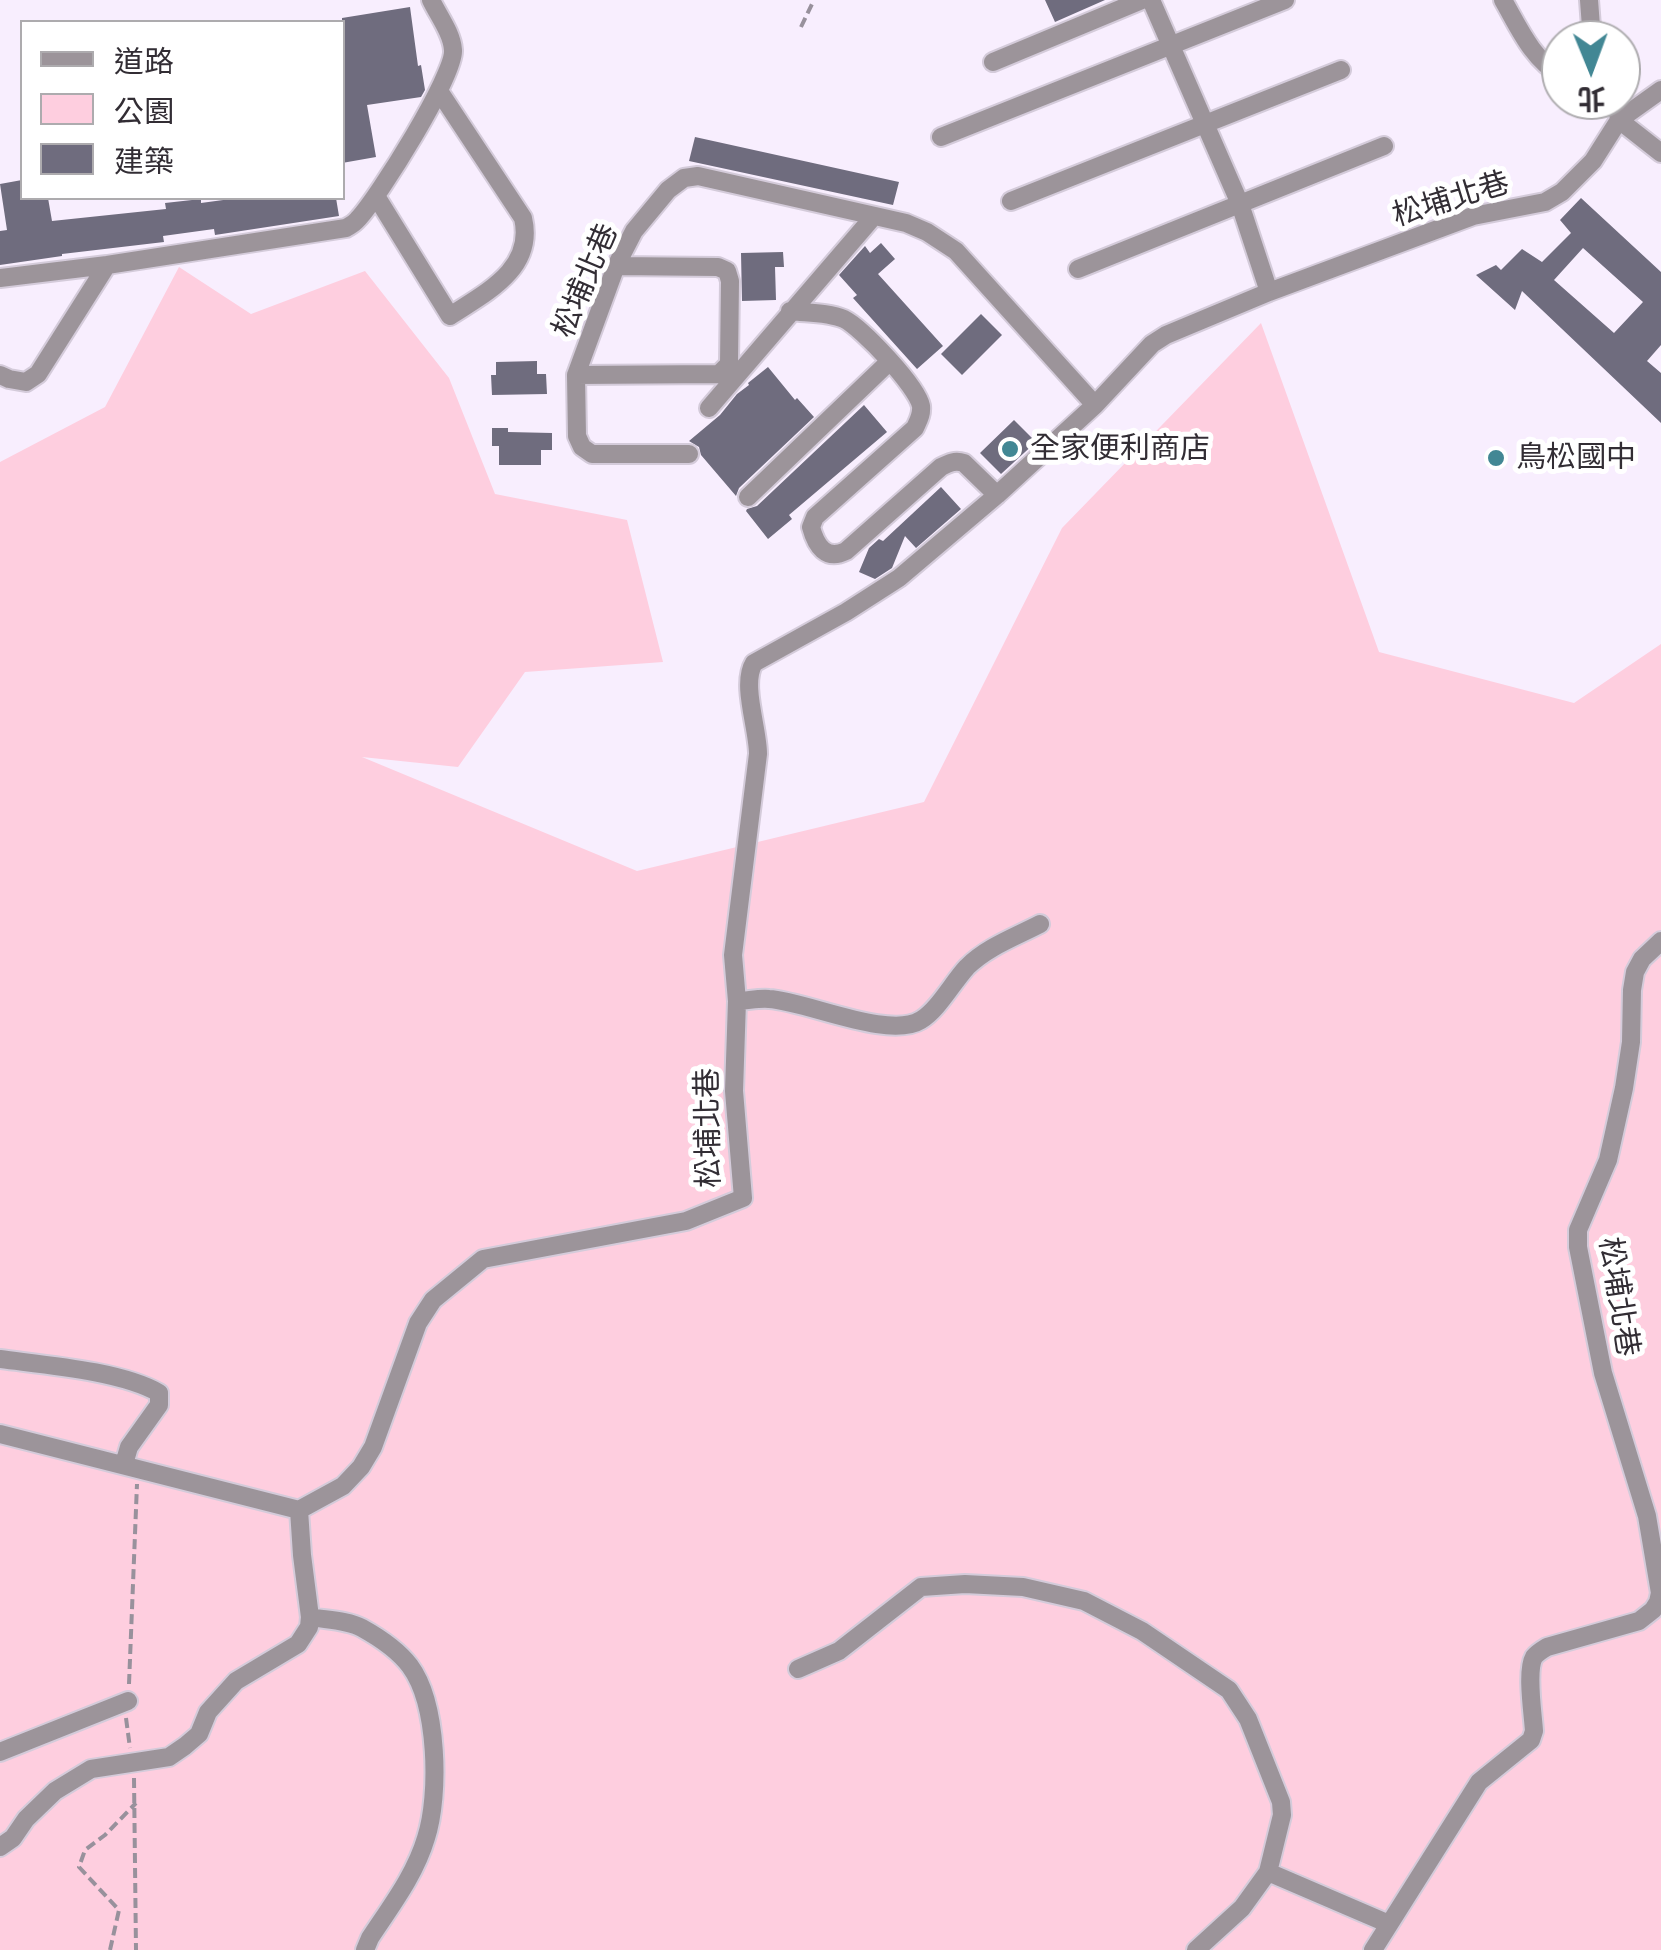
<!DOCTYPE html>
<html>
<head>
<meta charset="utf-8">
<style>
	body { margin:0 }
	#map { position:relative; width:1661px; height:1950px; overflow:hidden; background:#f8eefe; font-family:Rubik,"Noto Sans TC",sans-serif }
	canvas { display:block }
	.legend { position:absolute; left:20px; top:20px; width:325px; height:180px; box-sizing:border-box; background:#fff; border:2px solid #adabae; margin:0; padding:12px 18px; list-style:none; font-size:30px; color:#322d34 }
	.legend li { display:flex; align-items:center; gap:20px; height:50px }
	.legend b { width:50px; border:2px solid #adabae }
	.north { position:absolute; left:1541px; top:20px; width:100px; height:100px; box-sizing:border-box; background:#fff; border:2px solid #adabae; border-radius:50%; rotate:179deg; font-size:28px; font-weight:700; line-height:40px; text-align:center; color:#322d34 }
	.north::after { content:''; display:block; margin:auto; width:35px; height:45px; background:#428794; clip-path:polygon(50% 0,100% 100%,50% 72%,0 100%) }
</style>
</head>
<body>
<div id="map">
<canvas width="1661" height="1950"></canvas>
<ul class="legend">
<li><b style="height:12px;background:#9c949a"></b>道路</li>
<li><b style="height:28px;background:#fecedf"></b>公園</li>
<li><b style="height:28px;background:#6f6c7e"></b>建築</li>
</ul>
<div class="north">北</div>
</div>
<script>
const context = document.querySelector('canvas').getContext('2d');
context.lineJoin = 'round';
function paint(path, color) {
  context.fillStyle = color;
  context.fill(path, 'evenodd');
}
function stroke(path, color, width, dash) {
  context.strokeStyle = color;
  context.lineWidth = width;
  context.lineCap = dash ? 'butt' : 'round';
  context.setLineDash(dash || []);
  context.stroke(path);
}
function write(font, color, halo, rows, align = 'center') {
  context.font = font + ' Rubik,"Noto Sans TC",sans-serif';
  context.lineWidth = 10;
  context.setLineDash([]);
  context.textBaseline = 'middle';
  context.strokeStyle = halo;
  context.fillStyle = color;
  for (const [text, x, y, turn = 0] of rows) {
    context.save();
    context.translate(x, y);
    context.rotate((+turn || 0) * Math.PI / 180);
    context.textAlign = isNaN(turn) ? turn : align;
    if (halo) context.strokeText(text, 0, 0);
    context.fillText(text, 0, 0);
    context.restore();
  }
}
paint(new Path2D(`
	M179,267l72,47 114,-43 84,107 46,116 132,26 36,142 -138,10 -67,95 -96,-10 275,114 287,-69 138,-274 199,-205 118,329 195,51 87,-59v1306h-1661v-1488l105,-55z`), '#fecedf');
paint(new Path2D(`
	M1045,0h60l-50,22z
	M410,7l8,59 3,-1 4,25 -4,7 -54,8 9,52 -34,6v-145z
	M695,137l204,45 -6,23 -204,-44z
	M22,180v18h26l4,23 114,-12 -1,-6 36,-4v4l37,-5h98l3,18 -124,19 -1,-6 -51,7 1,6 -102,12v2l-62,9v-34l7,-1 -7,-46z
	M1581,198l80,74v73l-14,16 14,12v50l-139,-132 -7,19 -39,-35 20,-10 5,5 21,-21 20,13 29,-29 -11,-13zM1583,248l60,54 -29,31 -60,-53z
	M881,243l14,16 -17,15 65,72 -26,23 -64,-71 4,-3 -18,-20 26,-29 5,7z
	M783,252l1,15h-9l1,33 -34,1 -1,-48z
	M981,314l21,21 -40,40 -21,-21z
	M537,361v13h9l1,20 -55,1 -1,-20h5v-13z
	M768,367l27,33 2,-2 17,19 -75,71 -3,8 -35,-41 -2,-8 -10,-6 31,-26 17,-21 12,-9 -1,-2z
	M864,405l23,27 -98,83 3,4 -24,20 -22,-28 1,-2 10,-3z
	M1014,420l22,22 -35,32 -21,-21z
	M492,428h16v4l44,1v17h-11v15h-42v-19h-7z
	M941,487l20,22 -45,39 -11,-12 -13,32 -17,11 -16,-7 10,-24 10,-9 4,2z`), '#6f6c7e');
const minor = new Path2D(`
	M1151,0l89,204 29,88
	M1503,0c15,26 30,61 58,75
	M1589,0l3,40
	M993,62l149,-62
	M1614,100l3,5 2,15 42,33
	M941,137l344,-137
	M376,196l74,120c35,-23 85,-47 73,-98l-84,-127
	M1011,201l330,-131
	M1078,269l306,-123
	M0,278l107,-13 239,-37c5,-3 8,-4 12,-9 20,-21 97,-144 95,-169 -1,-17 -15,-35 -22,-50
	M790,311c17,2 38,1 54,8 18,9 73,67 77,87 1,9 -3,15 -6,22l-100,89 -4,10c5,19 15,34 35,24l95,-84c8,-4 14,-7 23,-4l33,32
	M0,375l9,4 17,3 12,-8 69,-109
	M576,375l143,-1 10,-10 1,-83 -3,-10 -9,-4 -102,-1
	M709,408l165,-192
	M689,454h-97l-10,-7 -5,-11 -1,-61 40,-109 18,-35 34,-41 16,-12 14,-2 208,47 21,9 29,19 139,154
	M748,497l142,-136
	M737,1001c10,0 21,-3 32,-2 37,2 120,41 152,21 17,-10 32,-38 46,-53 20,-20 48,-30 73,-43
	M0,1359c45,6 121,12 159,34v12l-30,42 -5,17
	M0,1434l299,76 44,-24 18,-19 12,-20 45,-124 15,-23 50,-41 203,-38 57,-23 -9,-107 3,-90 -4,-46 25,-201c0,-26 -17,-70 -4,-91l92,-51 53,-34 98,-83 98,-90 57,-61 14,-9 103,-43 204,-76 72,-14 17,-10 31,-31 26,-41 42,-30
	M310,1617c16,3 37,3 52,11 18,10 36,22 48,38 28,38 30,129 16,172 -11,37 -35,68 -56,100l-5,12
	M798,1669l41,-18 82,-64 44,-3 58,3 61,14 58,30 87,59 19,29 33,83 1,13 -14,57 -26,36 -46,42
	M0,1752l128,-51
	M0,1847l13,-9 13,-19 29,-28 36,-22 78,-12 16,-11 14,-12 9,-22 28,-31 62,-37 11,-17 1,-10 -8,-62 -3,-45
	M1268,1872l121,52
	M1373,1950l106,-168 52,-42 3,-9c-1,-17 -8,-60 0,-74 3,-4 8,-7 13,-10l92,-26 14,-11 5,-8 2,-9 -13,-77 -44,-143 -25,-126v-17l30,-70 16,-72 7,-46 1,-52 3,-18 7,-13 19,-18`);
stroke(minor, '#d4cbda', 22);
stroke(new Path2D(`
	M801,27l13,-27
	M129,1684l8,-200
	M126,1718l4,30
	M134,1778l2,172
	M110,1950l9,-40 -40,-43 6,-17 20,-15 31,-32`), '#98919c', 4, [10, 5]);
stroke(minor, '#9c949a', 18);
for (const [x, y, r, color] of [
	[1010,449,10,"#428794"],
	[1496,458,10,"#428794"]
]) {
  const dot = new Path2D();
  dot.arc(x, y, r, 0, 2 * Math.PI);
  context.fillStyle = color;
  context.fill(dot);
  stroke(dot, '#fff', 4);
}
write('30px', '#322d34', '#fff', [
	["松埔北巷",1451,200,-17],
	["松埔北巷",586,281,-67],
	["松埔北巷",709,1128,-91],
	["松埔北巷",1618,1297,81]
]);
write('30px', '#322d34', '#fff', [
	["全家便利商店",1030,449],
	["鳥松國中",1516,458]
], 'left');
</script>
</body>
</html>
